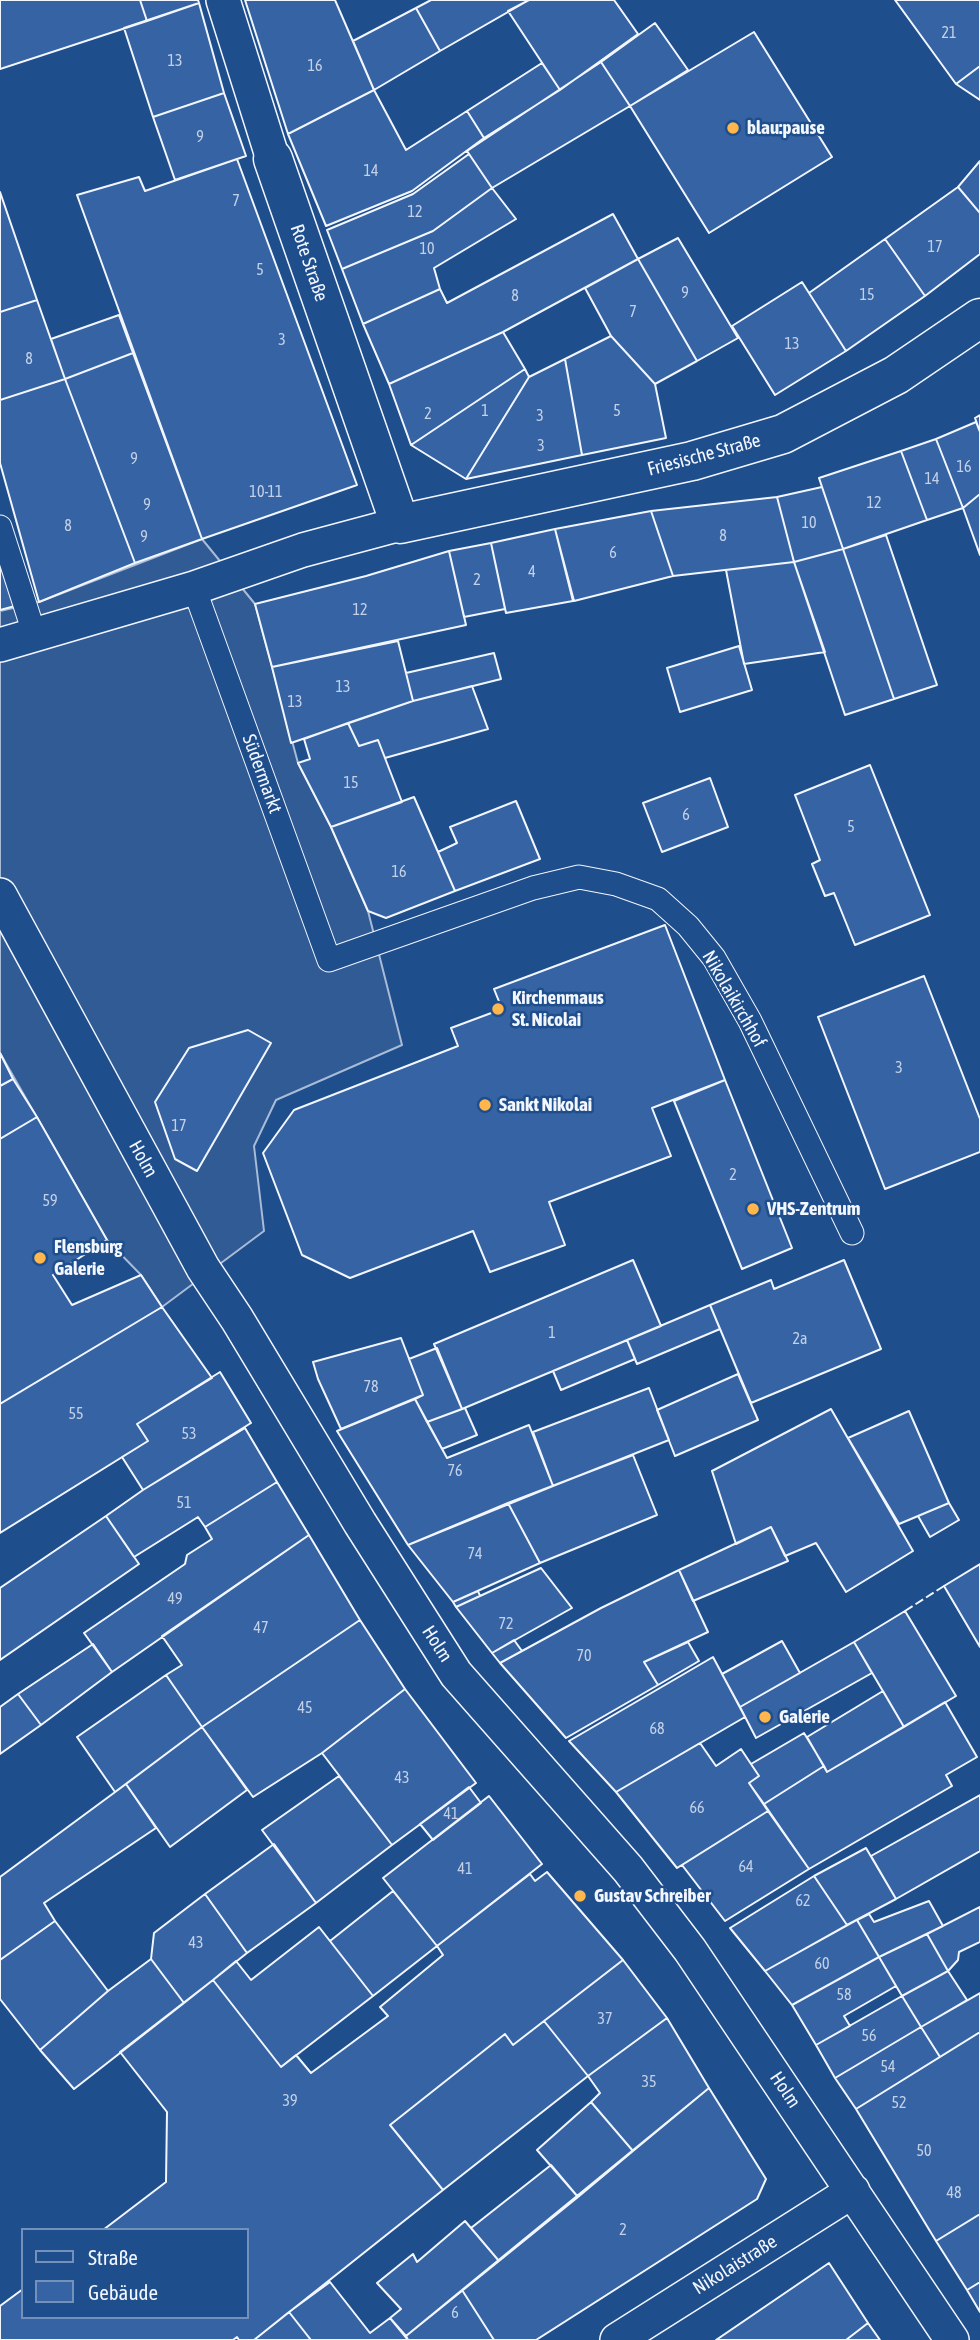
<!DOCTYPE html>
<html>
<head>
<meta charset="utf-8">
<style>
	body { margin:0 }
	#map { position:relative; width:980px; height:2340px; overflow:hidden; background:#1f4e8c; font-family:"Asap Condensed",sans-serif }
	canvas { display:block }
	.legend { position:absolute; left:21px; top:2228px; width:228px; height:91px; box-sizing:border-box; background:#1f4e8c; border:2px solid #7391ba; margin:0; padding:9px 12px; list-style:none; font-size:21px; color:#f2f6ff }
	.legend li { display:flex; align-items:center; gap:14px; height:35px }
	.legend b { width:35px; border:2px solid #7391ba }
</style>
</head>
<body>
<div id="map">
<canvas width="980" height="2340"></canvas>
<ul class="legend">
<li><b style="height:9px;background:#1f4e8c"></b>Straße</li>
<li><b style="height:19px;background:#3563a3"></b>Gebäude</li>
</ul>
</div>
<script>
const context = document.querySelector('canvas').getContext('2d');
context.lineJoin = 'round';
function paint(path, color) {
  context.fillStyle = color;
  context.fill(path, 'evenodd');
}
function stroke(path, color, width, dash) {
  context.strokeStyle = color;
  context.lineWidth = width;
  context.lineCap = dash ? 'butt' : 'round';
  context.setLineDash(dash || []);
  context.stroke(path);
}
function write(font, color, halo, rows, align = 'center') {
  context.font = font + ' "Asap Condensed",sans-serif';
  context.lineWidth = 5;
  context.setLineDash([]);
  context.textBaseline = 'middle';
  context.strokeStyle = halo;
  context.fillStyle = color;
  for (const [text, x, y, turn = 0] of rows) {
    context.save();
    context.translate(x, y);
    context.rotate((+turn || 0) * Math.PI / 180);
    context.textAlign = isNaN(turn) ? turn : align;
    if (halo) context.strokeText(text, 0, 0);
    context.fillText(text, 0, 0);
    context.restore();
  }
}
const built = new Path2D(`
	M202,539l53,65 43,159 33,64 37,84 34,134 -126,55 -22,46 10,85 -102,76 -21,-32 -34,-35 -107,-187v-442l39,-9z`);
paint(built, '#305b95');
stroke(built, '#a8bbd7', 2);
const building = new Path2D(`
	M0,0h140l7,21 -147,48z
	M140,0h58l1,3 -52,18z
	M245,0h90l39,90 -86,44z
	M431,0h98l-89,51 -24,-43z
	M529,0h85l24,34 -78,56 -52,-79z
	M895,0h85v66l-24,18z
	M199,3l25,90 -71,24 -29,-89z
	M416,8l24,43 -66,39 -21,-49z
	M655,23l33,47 -58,36 -29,-44z
	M754,32l78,125 -123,76 -79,-127z
	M601,62l29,44 -138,82 -25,-37z
	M542,63l18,27 -76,48 -17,-27z
	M980,66v34l-24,-16z
	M374,90l32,60 61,-39 17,27 -72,53 -86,35 -38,-92z
	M224,93l22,63 -71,24 -22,-63z
	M469,154l23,34 -59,43 -91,38 -15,-39 86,-36z
	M237,159l120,326 -155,54 -125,-344 62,-18 6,14z
	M980,161v52l-22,-26z
	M958,187l22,26v41l-55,42 -40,-57z
	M492,188l24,31 -82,49 6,21 -77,35 -21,-55 91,-38z
	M0,192l37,108 -37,12z
	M613,214l25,45 -135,73 -114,52 -26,-60 77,-35 7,14z
	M678,238l60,100 -41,23 -59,-102z
	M885,239l40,57 -79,55 -37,-58z
	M638,259l59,102 -42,23 -44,-48 -26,-48z
	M802,282l44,69 -71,44 -43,-69z
	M37,300l28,79 -65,21v-88z
	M119,315l14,38 -68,26 -14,-40z
	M503,332l22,37 -114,76 -22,-61z
	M611,336l44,48 11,54 -84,17 -17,-96z
	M133,353l69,186 -67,24 -70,-184z
	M565,359l17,96 -116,24 63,-102z
	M525,369l4,8 -63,102 -55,-34z
	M65,379l70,184 -96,39 -39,-139v-63z
	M980,415v17l-5,-14z
	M976,422l4,10v62l-17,14 -27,-69z
	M936,439l27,69 -36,12 -26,-69z
	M901,451l26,69 -84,29 -24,-71z
	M822,487l21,62 -49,13 -17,-65z
	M980,494v61l-17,-47z
	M777,497l17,65 -121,14 -22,-65z
	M651,511l22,65 -99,25 -19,-72z
	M555,529l18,72 -67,12 -15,-70z
	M886,535l51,150 -43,14 -51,-150z
	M491,543l14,66 -41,8 -15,-66z
	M843,549l51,150 -49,16 -51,-153z
	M449,551l17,74 -194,42 -17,-63 111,-28z
	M0,562l15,44 -15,4z
	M794,562l31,90 -81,12 -18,-94z
	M398,641l15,60 -122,42 -19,-76z
	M739,646l13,44 -72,22 -13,-44z
	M494,653l7,26 -88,22 -7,-28z
	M472,686l16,43 -103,29 -7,-18 -19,6 -11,-23 65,-22z
	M348,723l11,23 19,-6 24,62 -71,25 -33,-64 12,-4 -6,-20z
	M870,765l60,150 -75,30 -21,-52 -9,3 -13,-32 8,-4 -25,-65z
	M710,778l18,49 -66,25 -19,-49z
	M414,797l41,94 -69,27 -18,-7 -37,-84z
	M516,801l24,58 -85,32 -17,-39 19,-9 -7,-16z
	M665,925l60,155 -73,28 19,48 -122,46 16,43 -75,27 -17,-41 -123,47 -48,-23 -39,-102 31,-43 164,-64 -7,-18 51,-19 -8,-20z
	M924,976l56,143v33l-95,37 -67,-172z
	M248,1030l23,13 -74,128 -22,-12 -20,-57 34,-54z
	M0,1053l13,26 -13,7z
	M13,1079l24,38 -37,22v-53z
	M725,1080l67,168 -50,21 -68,-168z
	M37,1117l70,123 -54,35 19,30 69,-30 21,32 -162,97v-265z
	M633,1260l28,66 -199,83 -28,-65z
	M844,1260l37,89 -130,54 -41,-98 61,-25 3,9z
	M710,1305l10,24 -83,35 -10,-24z
	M162,1307l50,71 -75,46 11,17 -148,92v-129z
	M401,1338l22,57 -82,34 -23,-50 -5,-17z
	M627,1340l8,19 -74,31 -8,-19z
	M437,1348l25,61 -35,13 -12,-23 8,-4 -14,-36z
	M220,1372l31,51 -108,67 -21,-33 26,-16 -11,-17z
	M738,1374l20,46 -83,36 -18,-46z
	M649,1388l20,52 -116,46 -20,-54z
	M415,1399l32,59 82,-33 24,61 -145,59 -71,-114z
	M465,1408l12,27 -35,14 -15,-27z
	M831,1409l82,142 -67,41 -30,-49 -31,13 -14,-29 -35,17 -24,-73z
	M909,1411l40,92 -50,21 -51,-86z
	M245,1428l32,54 -72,45 -7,-10 -64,40 -28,-41 37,-26z
	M633,1455l24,60 -117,48 -32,-60z
	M277,1482l32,53 -197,137 -28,-39 101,-69 2,-9 25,-16 -7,-12z
	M508,1503l32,60 -87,39 -45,-57z
	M949,1503l10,17 -29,17 -12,-21z
	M106,1516l33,48 -139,96v-72z
	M771,1527l17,34 -95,40 -14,-31z
	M309,1535l51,85 -158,107 -36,-52 16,-10 -20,-29z
	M980,1564v83l-36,-61z
	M541,1568l31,40 -80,45 -36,-46z
	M679,1570l29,62 -64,30 14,23 -92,53 -66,-75 101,-55z
	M478,1591l2,5 -24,11 -3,-5z
	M905,1611l51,85 -52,31 -50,-85z
	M360,1620l45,69 -83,64 -69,44 -51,-70z
	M514,1640l8,11 -22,12 -8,-10z
	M782,1641l18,32 -60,34 -18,-33z
	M688,1642l11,19 -41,24 -14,-23z
	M854,1642l18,31 -116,65 -16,-31z
	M93,1644l19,28 -71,53 -23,-31z
	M713,1657l32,60 -129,75 -47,-51z
	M166,1675l36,52 -87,65 -38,-55z
	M405,1689l71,94 -84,62 -70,-92z
	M883,1691l21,36 -77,45 -20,-35z
	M18,1694l23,31 -41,29v-47z
	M945,1702l32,55 -31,18 6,11 -143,83 -45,-65 60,-38 3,6z
	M202,1727l45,63 -77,57 -44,-63z
	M804,1733l20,33 -60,38 -15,-21 10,-7 -8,-12z
	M700,1743l16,23 25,-17 18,27 -10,7 19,28 -91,57 -61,-76z
	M339,1776l53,69 -76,58 -54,-73z
	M126,1784l30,44 -112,75 11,18 -55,39v-83z
	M469,1787l12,16 -48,37 -13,-16z
	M980,1795v56l-84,48 -25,-43z
	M489,1796l53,68 -105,82 -54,-68z
	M768,1811l41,58 -84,52 -43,-56z
	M274,1844l42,59 -69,50 -42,-59z
	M866,1848l30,51 -49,26 -33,-49z
	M547,1872l76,88 -110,85 -8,-11 -115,91 53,65 -189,150h-15l-2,-3 -4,3h-233v-34l23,-17v28h224v-87h-144l63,-48 1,-70 -47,-60 93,-72 68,87 15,-12 15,18 77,-57 -8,-9 63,-52 -6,-9 93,-72 5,7z
	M814,1876l33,49 -82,46 -35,-43z
	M393,1891l44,55 -64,50 -43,-55z
	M205,1894l42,59 -63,50 -33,-44 3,-26z
	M929,1901l14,25 -64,31 -22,-37 12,-6 5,8z
	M980,1907v35l-21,10 -1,8 -10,11 -21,-37z
	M857,1920l22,37 -87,48 -27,-34z
	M55,1921l53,70 -68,59 -40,-51v-39z
	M319,1927l54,69 -92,71 -68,-87 23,-19 15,19z
	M927,1934l21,37 -46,25 -23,-39z
	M879,1957l17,29 -52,30 6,10 -34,19 -24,-40z
	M151,1959l33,44 -110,86 -34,-39 68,-59z
	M623,1960l44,58 -79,58 -44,-55z
	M948,1971l19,29 -46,27 -19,-31z
	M980,1993v39l-40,25 -19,-30z
	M902,1996l19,31 -86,51 -19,-33z
	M667,2018l42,70 -76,63 -42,-49 9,-9 -12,-17z
	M544,2021l44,55 -145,114 -53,-65 115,-91 8,11z
	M921,2027l19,30 -84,52 -21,-31z
	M980,2032v182l-44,27 -80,-132z
	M709,2088l57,91 -9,20 -221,141h-42l-32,-50z
	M591,2102l42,49 -55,46 -41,-47z
	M551,2165l27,32 -79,64 -28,-33z
	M980,2214v68l-13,8 -31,-49z
	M465,2221l34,40 -93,75 -16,-18 11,-9 -24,-26 36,-29 4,8z
	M829,2263l39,60 -22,17h-130z
	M330,2282l40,51 20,-15 18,22h-97l-22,-28z
	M980,2282v30l-13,-22z
	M462,2290l32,50h-86l-2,-4z
	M289,2312l22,28h-57z
	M868,2323l12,17h-34z`);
paint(building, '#3563a3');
stroke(building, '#f2f6ff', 2);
const service = new Path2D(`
	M0,527l35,109
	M194,588l135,372 204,-72 46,-11 37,7 42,15 30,27 26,32 36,63 102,212`);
const pedestrian = new Path2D(`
	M223,0l50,159
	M0,645l194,-57 109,-38 97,-26
	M0,895l203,373 34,51 123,204 96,151 172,195 62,81 262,390
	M617,2340l236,-149`);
const minor = new Path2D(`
	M273,159l127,365 292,-63 91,-27 113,-59 84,-57`);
stroke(service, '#f2f6ff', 25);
stroke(pedestrian, '#f2f6ff', 36);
stroke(minor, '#f2f6ff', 41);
stroke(service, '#1f4e8c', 23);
stroke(pedestrian, '#1f4e8c', 33);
stroke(minor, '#1f4e8c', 38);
stroke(new Path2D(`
	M905,1611l39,-25`), '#f2f6ff', 2, [9, 3.5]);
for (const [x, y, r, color] of [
	[733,128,7,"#ffb74d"],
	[498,1009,7,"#ffb74d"],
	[485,1105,7,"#ffb74d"],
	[753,1209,7,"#ffb74d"],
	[40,1258,7,"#ffb74d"],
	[765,1717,7,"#ffb74d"],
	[580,1896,7,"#ffb74d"]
]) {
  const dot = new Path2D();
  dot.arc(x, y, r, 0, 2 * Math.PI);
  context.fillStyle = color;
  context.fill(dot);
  stroke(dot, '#1f4e8c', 2.5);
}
write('16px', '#c3d1e8', null, [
	["21",949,33],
	["13",175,61],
	["16",315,66],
	["9",200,137],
	["14",371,171],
	["7",236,201],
	["12",415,212],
	["17",935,247],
	["10",427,249],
	["5",260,270],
	["9",685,293],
	["15",867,295],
	["8",515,296],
	["7",633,312],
	["3",282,340],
	["13",792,344],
	["8",29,359],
	["1",485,411],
	["5",617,411],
	["2",428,414],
	["3",540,416],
	["3",541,446],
	["9",134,459],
	["16",964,467],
	["14",932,479],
	["10-11",266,492],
	["12",874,503],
	["9",147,505],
	["10",809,523],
	["8",68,526],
	["8",723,536],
	["9",144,537],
	["6",613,553],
	["4",532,572],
	["2",477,580],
	["12",360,610],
	["13",343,687],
	["13",295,702],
	["15",351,783],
	["6",686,815],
	["5",851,827],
	["16",399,872],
	["3",899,1068],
	["17",179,1126],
	["2",733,1175],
	["59",50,1201],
	["1",552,1333],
	["2a",800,1339],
	["78",371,1387],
	["55",76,1414],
	["53",189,1434],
	["76",455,1471],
	["51",184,1503],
	["74",475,1554],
	["49",175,1599],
	["72",506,1624],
	["47",261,1628],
	["70",584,1656],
	["45",305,1708],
	["68",657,1729],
	["43",402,1778],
	["66",697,1808],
	["41",451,1814],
	["64",746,1867],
	["41",465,1869],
	["62",803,1901],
	["43",196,1943],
	["60",822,1964],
	["58",844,1995],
	["37",605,2019],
	["56",869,2036],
	["54",888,2067],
	["35",649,2082],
	["39",290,2101],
	["52",899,2103],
	["50",924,2151],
	["48",954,2193],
	["2",623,2230],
	["6",455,2313]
]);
write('bold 19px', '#f2f6ff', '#1f4e8c', [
	["blau:pause",747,128],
	["Kirchenmaus",512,998],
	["St. Nicolai",512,1020],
	["Sankt Nikolai",499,1105],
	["VHS-Zentrum",767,1209],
	["Flensburg",54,1247],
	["Galerie",54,1269],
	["Galerie",779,1717],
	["Gustav Schreiber",594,1896]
], 'left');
write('19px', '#f2f6ff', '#1f4e8c', [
	["Rote Straße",309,263,71],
	["Friesische Straße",704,455,-15],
	["Südermarkt",262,774,70],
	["Nikolaikirchhof",734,999,60],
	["Holm",143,1159,61],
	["Holm",437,1644,57],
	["Holm",785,2090,56],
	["Nikolaistraße",735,2265,-32]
]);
</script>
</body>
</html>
